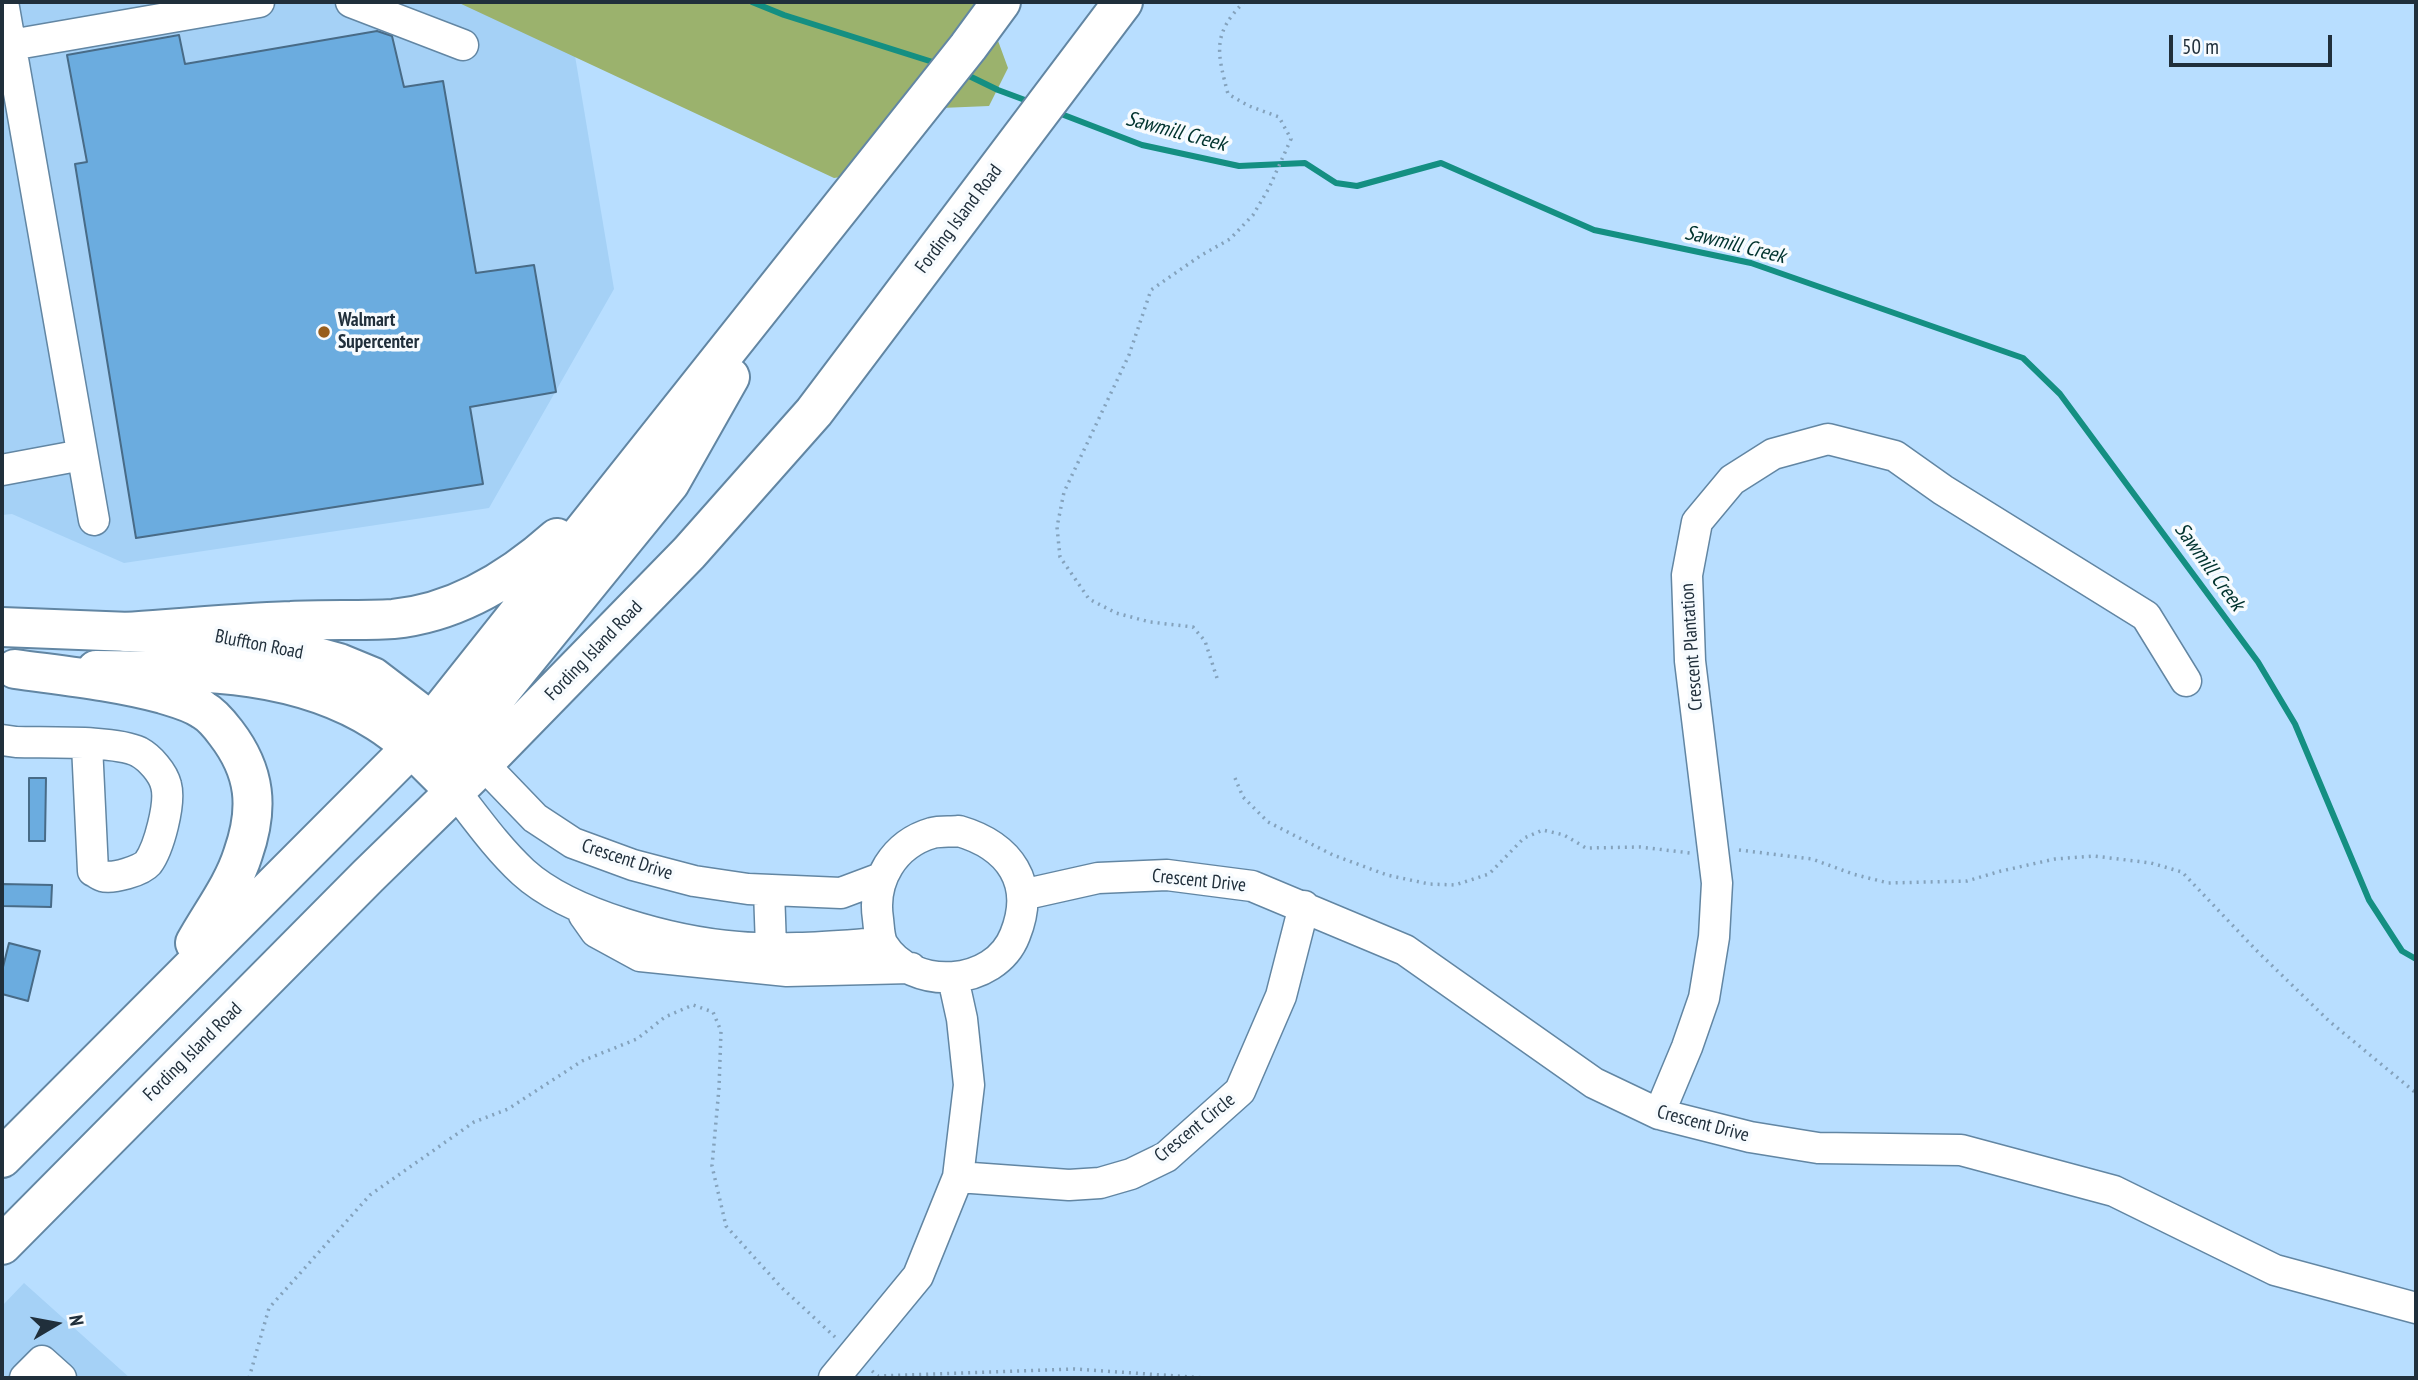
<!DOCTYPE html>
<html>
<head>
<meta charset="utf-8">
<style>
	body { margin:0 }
	#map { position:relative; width:2418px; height:1380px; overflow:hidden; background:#b8deff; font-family:"PT Sans Narrow",sans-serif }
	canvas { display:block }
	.frame { position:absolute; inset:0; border:4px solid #202f3b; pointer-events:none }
	.north { position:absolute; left:21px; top:1289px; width:70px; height:70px; -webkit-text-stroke:5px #f7fbfe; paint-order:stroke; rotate:80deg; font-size:19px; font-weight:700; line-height:28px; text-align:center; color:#202f3b }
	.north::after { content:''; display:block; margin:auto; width:24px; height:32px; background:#202f3b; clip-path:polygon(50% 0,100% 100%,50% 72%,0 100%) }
	.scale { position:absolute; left:2169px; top:35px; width:163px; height:32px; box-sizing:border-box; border:4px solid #202f3b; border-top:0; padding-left:9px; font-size:21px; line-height:24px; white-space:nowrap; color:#202f3b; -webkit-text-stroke:5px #f7fbfe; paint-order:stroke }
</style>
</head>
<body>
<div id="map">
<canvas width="2418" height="1380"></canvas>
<div class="frame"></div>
<div class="north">N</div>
<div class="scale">50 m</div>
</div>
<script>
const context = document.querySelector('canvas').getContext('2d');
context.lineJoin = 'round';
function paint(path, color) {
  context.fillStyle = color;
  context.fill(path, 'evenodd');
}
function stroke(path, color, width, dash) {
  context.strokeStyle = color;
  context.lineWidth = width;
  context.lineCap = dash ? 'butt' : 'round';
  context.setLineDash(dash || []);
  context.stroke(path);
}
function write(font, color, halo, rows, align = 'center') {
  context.font = font + ' "PT Sans Narrow",sans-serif';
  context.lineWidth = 7;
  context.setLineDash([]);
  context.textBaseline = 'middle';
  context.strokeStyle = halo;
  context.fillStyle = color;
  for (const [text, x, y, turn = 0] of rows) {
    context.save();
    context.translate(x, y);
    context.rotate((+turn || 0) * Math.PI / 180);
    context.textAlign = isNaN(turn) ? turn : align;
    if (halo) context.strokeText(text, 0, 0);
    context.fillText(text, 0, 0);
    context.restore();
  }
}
paint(new Path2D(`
	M2,2h486l82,24 44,263 -125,219 -365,55 -112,-49 -10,1z
	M24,1283l106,95h-128v-72z`), '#a5d1f6');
paint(new Path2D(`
	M457,2h564l-24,36 11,30 -19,38 -48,2 -60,63 -47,7z`), '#9bb26d');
stroke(new Path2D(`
	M752,2l32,13 155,49
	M963,73l35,17 35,13
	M1056,112l86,33 97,21 66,-3 31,20 21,3 84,-23 153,67 157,33 272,95 37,36 198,268 37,62 74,176 33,51 14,8`), '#148f82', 6);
const building = new Path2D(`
	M377,31l15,5 12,51 39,-6 33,192 58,-8 22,127 -86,15 13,77 -347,54 -61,-374 12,-2 -20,-107 112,-20 6,29z
	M29,778h17l-1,63h-16z
	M2,884l50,1 -1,22 -49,-1z
	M9,943l31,8 -12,50 -26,-7v-23z`);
paint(building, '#6bacdf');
stroke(building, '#486b87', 2);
const minor = new Path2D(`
	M3,2l91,518
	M351,2l112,43
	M11,45l248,-43
	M2,470l80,-15
	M2,740l14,2c30,1 98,-2 123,10 11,6 24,21 27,33 5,18 -7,63 -18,78 -7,8 -35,16 -46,13 -1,0 -8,-5 -9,-5l-6,-126
	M483,764l52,54 38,25 60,22 61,16 54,8 93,4 40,-15
	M454,790c22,28 43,58 69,82 47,43 152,70 215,75 47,4 97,-1 144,-4
	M959,831c51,15 77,52 56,104 -20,52 -103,57 -132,10 -4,-7 -4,-18 -5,-26 -6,-39 16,-75 54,-86 8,-2 18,-1 27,-2z
	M769,890l2,57
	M1022,895l76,-17 69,-3 85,11 153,64 189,133 65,31 91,23 68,11 143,2 153,41 161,79 141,38
	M584,915l12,17 44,24 147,15 124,-3
	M1659,1114l28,-67 17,-49 10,-61 3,-54 -27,-222 -3,-86 10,-53 35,-42 41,-26 55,-15 67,17 48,34 203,126 40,65
	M958,1177l111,8 31,-2 31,-9 35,-17 74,-66 41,-95 23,-90
	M25,1378l17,-17 19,17
	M834,1378l84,-102 40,-99 11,-92 -7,-66 -9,-41`);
const major = new Path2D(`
	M2,627l206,8 84,15 47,13 34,14 85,65
	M96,670c96,1 198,-2 282,52 29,18 52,45 76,68`);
const highway = new Path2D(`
	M126,632c55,-4 110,-9 165,-11 34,-2 68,0 102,-2 63,-6 118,-40 164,-81
	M15,669c50,7 100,12 148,25 13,4 29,8 40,16 9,5 17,15 23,23 30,39 33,75 17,121 -10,32 -32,60 -48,89
	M454,790l9,-43 20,-34 187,-230 60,-106
	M2,1158l409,-410 557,-701 33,-45
	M2,1245l366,-369 115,-112 206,-211 125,-141 309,-410`);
stroke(minor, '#6286a3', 33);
stroke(major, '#6286a3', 42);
stroke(highway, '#6286a3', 42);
stroke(new Path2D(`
	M1217,678l-12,-37 -12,-14 -43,-5 -34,-9 -27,-14 -29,-42 -3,-30 7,-35 65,-137 22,-65 49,-34 30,-17 23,-24 16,-27 22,-49 -12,-22 -30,-11 -21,-12c-11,-42 -16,-60 16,-92
	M1235,778l8,19 25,25 65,33 54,20 42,9 26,1 34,-11 35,-36 19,-8 21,5 22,13 54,-1 50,6
	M1739,850l73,9 41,15 35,9 79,-2 34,-10 54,-12 39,-3 57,7 31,9 74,78 73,71 87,72
	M872,1371l6,5 197,-7 131,9
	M249,1378l20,-70 101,-113 104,-73 34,-13 74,-48 55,-22 28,-22 28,-12 20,7 8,19 -2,57 -7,78 14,60 55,61 54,50`), '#84a2bc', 3.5, [2, 5]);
stroke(minor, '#fff', 30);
stroke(major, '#fff', 38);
stroke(highway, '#fff', 38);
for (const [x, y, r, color] of [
	[324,332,7,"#985e1c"]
]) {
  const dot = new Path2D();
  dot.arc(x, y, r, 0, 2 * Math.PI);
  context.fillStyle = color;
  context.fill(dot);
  stroke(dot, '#f7fbfe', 2.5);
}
write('19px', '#202f3b', '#f7fbfe', [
	["Fording Island Road",959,219,-53],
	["Bluffton Road",259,645,11],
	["Crescent Plantation",1692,647,-94],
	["Fording Island Road",594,651,-46],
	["Crescent Drive",627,860,18],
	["Crescent Drive",1199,881,6],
	["Fording Island Road",193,1052,-45],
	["Crescent Drive",1703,1124,15],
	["Crescent Circle",1195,1128,-39]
]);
write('bold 19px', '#202f3b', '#f7fbfe', [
	["Walmart",338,321],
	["Supercenter",338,343]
], 'left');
write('italic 21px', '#00332e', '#f7fbfe', [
	["Sawmill Creek",1176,132,15],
	["Sawmill Creek",1735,245,14],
	["Sawmill Creek",2209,567,54]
]);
</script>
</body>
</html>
